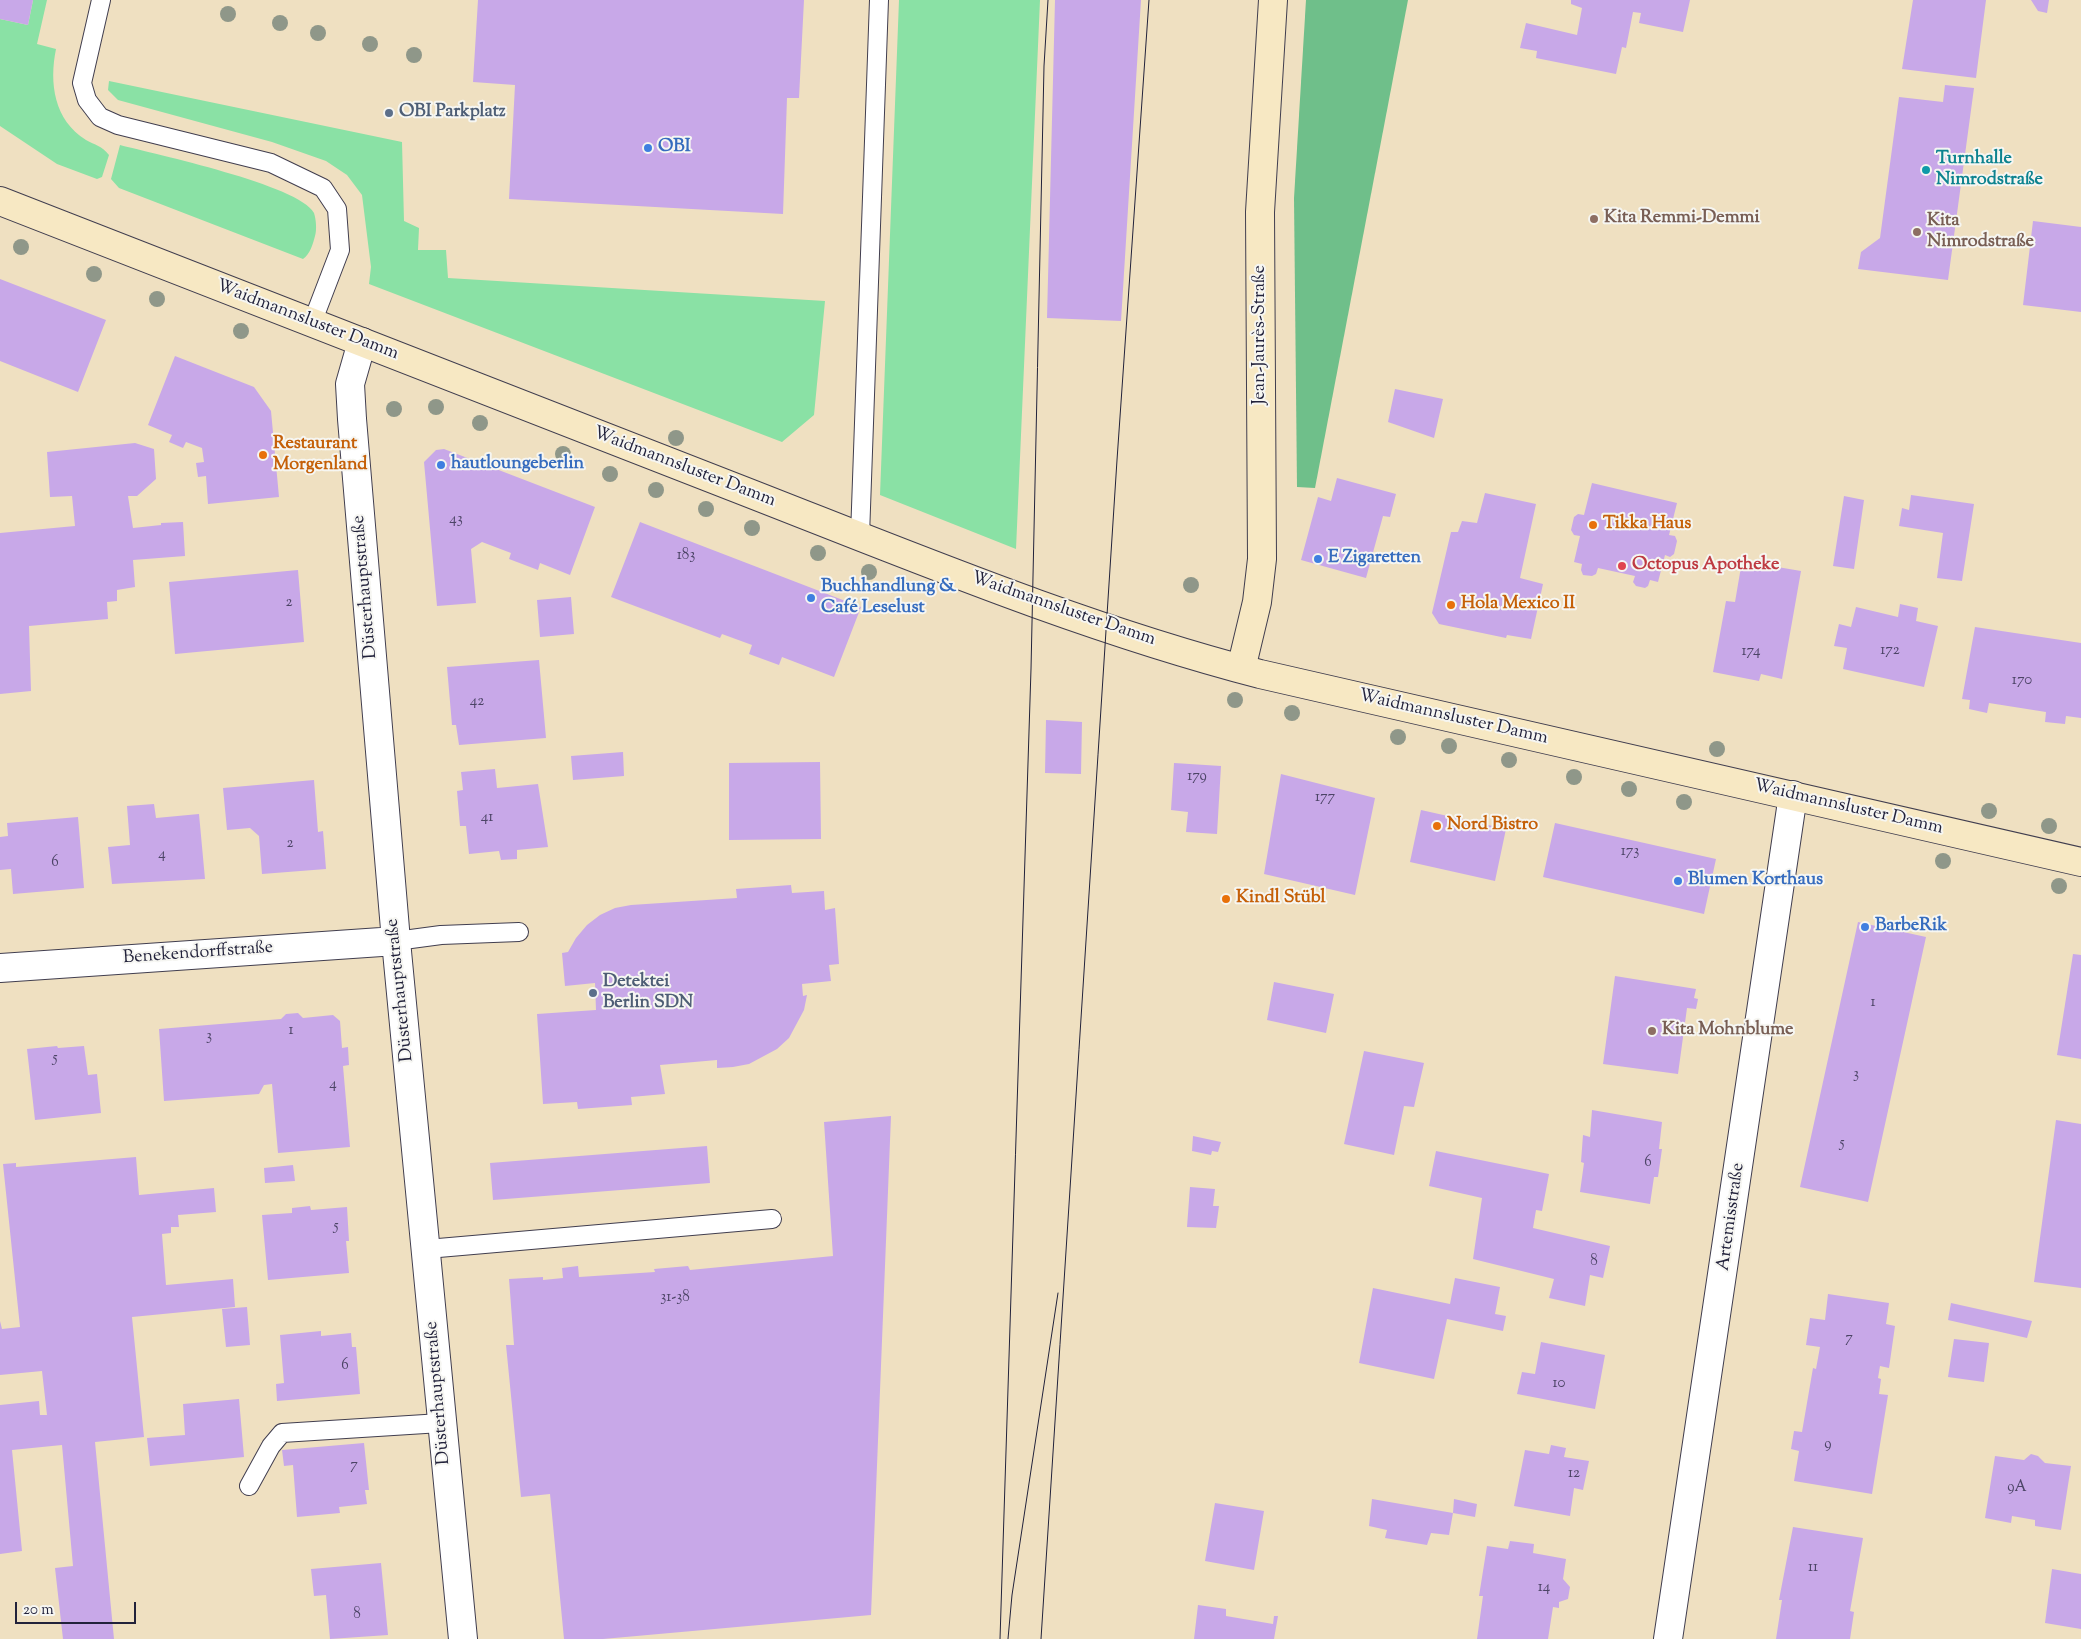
<!DOCTYPE html>
<html>
<head>
<meta charset="utf-8">
<style>
	body { margin:0 }
	#map { position:relative; width:2081px; height:1639px; overflow:hidden; background:#efe0c1; font-family:"Sorts Mill Goudy",serif }
	canvas { display:block }
	.scale { position:absolute; left:15px; top:1602px; width:121px; height:22px; box-sizing:border-box; border:2px solid #22223b; border-top:0; padding-left:6px; font-size:15px; line-height:18px; white-space:nowrap; color:#22223b; -webkit-text-stroke:4px #f6f6f2; paint-order:stroke }
</style>
</head>
<body>
<div id="map">
<canvas width="2081" height="1639"></canvas>
<div class="scale">20 m</div>
</div>
<script>
const context = document.querySelector('canvas').getContext('2d');
context.lineJoin = 'round';
function paint(path, color) {
  context.fillStyle = color;
  context.fill(path, 'evenodd');
}
function stroke(path, color, width, dash) {
  context.strokeStyle = color;
  context.lineWidth = width;
  context.lineCap = dash ? 'butt' : 'round';
  context.setLineDash(dash || []);
  context.stroke(path);
}
function write(font, color, halo, rows, align = 'center') {
  context.font = font + ' "Sorts Mill Goudy",serif';
  context.lineWidth = 4;
  context.setLineDash([]);
  context.textBaseline = 'middle';
  context.strokeStyle = halo;
  context.fillStyle = color;
  for (const [text, x, y, turn = 0] of rows) {
    context.save();
    context.translate(x, y);
    context.rotate((+turn || 0) * Math.PI / 180);
    context.textAlign = isNaN(turn) ? turn : align;
    if (halo) context.strokeText(text, 0, 0);
    context.fillText(text, 0, 0);
    context.restore();
  }
}
paint(new Path2D(`
	M33,0h14l-10,44 19,5c-7,34 -2,71 30,91 9,5 16,6 23,15l-7,22 -5,2 -40,-15 -57,-38v-107l28,6z
	M899,0h141l-24,549 -136,-54z
	M109,81l293,61 2,79 15,7 -1,22h28l2,28 377,23 -11,114 -32,27 -413,-158 2,-17 -9,-72 -15,-20 -21,-14 -54,-19 -154,-42 -10,-10z
	M120,145c34,9 180,40 194,68 2,6 3,17 1,23 -2,8 -5,18 -12,23l-184,-71 -8,-9z`), '#8ae1a5');
paint(new Path2D(`
	M1306,0h102l-93,488 -18,-1 -3,-289z`), '#6fbf8a');
paint(new Path2D(`
	M0,0h33l-5,25 -28,-6z
	M478,0h326l-5,98h-12l-4,116 -274,-15 6,-114 -42,-3z
	M1055,0h86l-20,321 -74,-3z
	M1571,0h119l-7,32 -44,-9 2,-10 -8,-1 -7,36 -4,-1 -6,27 -80,-16 1,-7 -17,-3 6,-25 51,12 5,-27 -11,-4z
	M1913,0h73l-10,78 -74,-9z
	M2031,0h18l-2,13 -9,-2z
	M1945,85l29,3 -26,192 -90,-11 3,-17 19,-14 19,-141 44,5z
	M2033,221l48,6v85l-58,-7z
	M0,279l106,41 -28,72 -78,-31z
	M175,356l79,31 17,24 8,86 -71,7 -2,-28 -8,1 -2,-14 8,-1 -2,-14 -16,-6 -3,6 -14,-6 3,-7 -24,-10z
	M1395,389l48,10 -9,39 -46,-16z
	M135,443l19,6 2,30 -19,17h-9l5,32 28,-3v-2l22,-1 2,34 -52,4 2,27 -18,3v11l-10,1 1,17 -79,7 2,65 -31,3v-161l75,-7 -3,-30 -22,1 -3,-45z
	M444,449l151,58 -25,68 -30,-12 -2,7 -29,-11 2,-6 -29,-11 -11,7 5,54 -39,3 -13,-144 12,-12z
	M1337,478l59,16 -6,23 -7,-1 -17,62 -65,-18 17,-63 13,4z
	M1592,483l85,20 -8,32 6,1 2,5 -3,13 -4,3 -5,-2 -7,27 -8,-2 -2,6 -3,2 -9,-2 -3,-4 2,-6 -37,-8 -2,6 -4,2 -9,-1 -2,-5 1,-6 -8,-2 6,-26 -6,-1 -3,-5 3,-13 4,-3 6,1z
	M1485,493l51,11 -16,74 23,6 -12,55 -24,-4 -1,3 -67,-14 -7,-11 19,-81h7l4,-11 15,2z
	M1911,495l63,9 -12,77 -25,-3 6,-45 -44,-7 3,-18 7,2z
	M1844,496l20,4 -10,69 -21,-3z
	M640,522l221,85 -27,70 -52,-20 -3,8 -30,-11 3,-9 -30,-11 -2,4 -109,-41z
	M1742,561l59,10 -19,108 -21,-5 -2,7 -46,-9 13,-71 9,1z
	M298,570l6,72 -129,12 -6,-72z
	M571,597l3,37 -34,3 -3,-37z
	M1900,604l18,4 -2,13 22,5 -14,61 -81,-18 4,-21 -13,-2 5,-22 12,3 5,-20 42,10z
	M1975,627l106,16v75l-15,-2 -1,8 -20,-2 1,-10 -57,-9 -2,10 -18,-4 1,-9 -8,-1z
	M539,660l7,78 -87,7 -3,-20h-4l-5,-58z
	M1046,720l36,2 -1,52 -36,-1z
	M623,752l1,24 -51,4 -2,-24z
	M820,762l1,77 -92,1v-77z
	M1174,763l47,3 -4,68 -31,-2 2,-20 -17,-2z
	M495,769l2,19 41,-4 10,63 -31,3v9l-16,1 -2,-9 -30,3 -3,-28h-6l-3,-35 6,-1 -2,-18z
	M1281,774l94,24 -20,97 -91,-21z
	M314,780l4,52 5,-1 3,38 -64,5 -3,-38 -9,-8 -23,2 -4,-42z
	M154,804l2,14 43,-4 6,65 -93,5 -4,-37 22,-2 -3,-39z
	M1421,810l85,19 -11,52 -85,-19z
	M78,817l6,71 -71,6 -2,-25 -11,1v-33l8,-1 -1,-13z
	M1555,823l161,36 -12,55 -161,-37z
	M791,885l1,8 32,-2 1,19 10,-2 4,56 -10,1 2,16 -29,3 1,12 4,-1 -3,15 -15,28 -12,11 -28,15 -16,3 -16,1v-8l-57,5 5,29 -34,3 1,8 -54,4 -1,-7 -34,2 -6,-90 59,-4 -1,-27 -30,3 -3,-33 6,-1 8,-14 11,-13 13,-10 15,-7 16,-3 106,-7 -1,-9z
	M1858,922l68,15 -58,265 -68,-15z
	M2073,954l8,1v104l-24,-4z
	M1615,976l81,13 -2,9 4,1 -2,10 -9,-1 -9,66 -75,-10z
	M1274,982l60,12 -8,39 -59,-13z
	M298,1013l5,5 30,-3 7,6 2,27 6,-1 1,18 -6,1 7,81 -72,6 -6,-69 -8,1 -5,9 -95,7 -5,-72 122,-10 5,-5z
	M57,1046l1,2 26,-2 4,29 9,-1 4,39 -66,7 -8,-71z
	M1364,1051l60,12 -10,44 -10,-1 -10,49 -50,-11z
	M1592,1110l70,12 -3,27h3l-4,28h-4l-4,27 -70,-12 4,-29 -3,-1 2,-27 7,2z
	M891,1116l-20,499 -268,24h-39l-14,-145 -29,3 -15,-152h8l-5,-66 34,-2v3l20,-2 -1,-10 16,-2 1,11 76,-5 -1,-3 34,-3 2,4 143,-14 -9,-134z
	M2056,1120l25,4v164l-47,-6z
	M1193,1136l28,6 -3,10 -6,-1 -1,4 -19,-4z
	M707,1146l3,37 -217,17 -3,-37z
	M1436,1151l113,23 -7,37 -6,-1 -3,18 77,18 -7,32 -13,-3 -5,31 -36,-8 5,-19 -81,-20 9,-61 -53,-12z
	M136,1157l3,38 75,-7 2,24 -38,3 1,12h-8v6l-9,1 4,51 67,-6 2,28 -103,10 12,120 -49,5 19,197h-51l-8,-71 18,-2 -11,-121 -50,5 10,101 -22,3v-149l39,-4 1,14h7l-5,-44 -42,4v-54l2,8 18,-2 -17,-163 13,-1v4z
	M293,1165l2,16 -30,2 -1,-15z
	M1190,1187l25,2 -2,17h6l-3,22 -29,-1z
	M310,1206l1,4 36,-3 2,34h-3l3,32 -81,7 -6,-65 30,-2v-5z
	M1455,1278l45,9 -5,27 11,2 -3,15 -56,-12 -13,60 -75,-16 14,-75 77,16z
	M1828,1294l61,9 -3,21 9,2 -6,42 -9,-2 -2,12 3,1 -2,15 9,1 -16,99 -78,-13 5,-30 -8,-2 3,-18 8,1 11,-64 3,1 4,-22 -14,-2 4,-27 15,2z
	M1951,1303l81,18 -5,17 -79,-18z
	M247,1307l3,38 -24,2 -4,-38z
	M321,1331v5l30,-3 1,14h4l4,47 -83,7 -1,-17 8,-1 -4,-48z
	M1954,1339l35,4 -5,39 -36,-5z
	M1541,1342l64,13 -10,54 -78,-15 5,-22 13,2z
	M239,1399l5,58 -94,9 -3,-28 38,-3 -2,-31z
	M364,1443l5,47h-4l2,14 -28,3 1,6 -43,4 -4,-52 -9,1 -2,-16z
	M1551,1445l15,3 -2,9 25,4 -6,29 -9,-2 -4,28 -56,-10 11,-56 24,4z
	M2031,1454l7,2 7,7 26,3 -10,64 -26,-4v-6l-23,-4 -1,7 -26,-5 10,-62 29,4z
	M1372,1499l81,14 1,-14 23,5 -2,13 -22,-4 -4,22 -18,-2 -4,12 -42,-7 2,-8 -18,-4z
	M1215,1503l49,8 -10,59 -49,-9z
	M1793,1527l70,11 -13,73 4,1 -4,27h-74l6,-39h-3z
	M1510,1541l24,3 -1,9 33,6 -3,20 7,8 -2,12 -9,3v6l-6,-1 -5,32h-71l6,-43h-4l8,-50 21,3z
	M381,1563l7,72 -58,4 -4,-44 -12,1 -3,-27z
	M2052,1569l29,5v55l-36,-6z
	M1198,1605l28,4v7l47,8 1,-8h4l-4,23h-80z`), '#c8a8e8');
const lane = new Path2D(`
	M101,0l-19,83 5,17 13,17 18,8 153,38 52,25 14,21 3,41 -28,73
	M860,536l19,-536
	M396,941l45,-6 78,-3
	M427,1249l345,-30
	M249,1486l22,-40 11,-13 159,-10`);
const street = new Path2D(`
	M362,342l-12,42 2,35 44,522 67,698
	M0,968l396,-27
	M1668,1639l125,-844`);
const secondary = new Path2D(`
	M0,201c244,95 488,190 731,285 175,68 348,141 529,188l821,188
	M1241,669l16,-67 5,-43 -2,-347 13,-212`);
stroke(lane, '#413e4f', 20);
stroke(street, '#413e4f', 30);
stroke(secondary, '#413e4f', 30);
stroke(lane, '#fff', 18);
stroke(street, '#fff', 28);
stroke(secondary, '#f7e8c3', 28);
stroke(new Path2D(`
	M1000,1639l31,-970 13,-603 4,-66
	M1008,1639l4,-44 46,-302
	M1041,1639l76,-1179 32,-460`), '#22223b', 1);
context.fillStyle = '#8f9789';
for (const [x, y] of [
	[228,14],
	[280,23],
	[318,33],
	[370,44],
	[414,55],
	[21,247],
	[94,274],
	[157,299],
	[241,331],
	[436,407],
	[394,409],
	[480,423],
	[676,438],
	[563,454],
	[610,474],
	[656,490],
	[706,509],
	[752,528],
	[818,553],
	[869,572],
	[1191,585],
	[1235,700],
	[1292,713],
	[1398,737],
	[1449,746],
	[1717,749],
	[1509,760],
	[1574,777],
	[1629,789],
	[1684,802],
	[1989,811],
	[2049,826],
	[1943,861],
	[2059,886]
]) {
  context.beginPath();
  context.arc(x, y, 8, 0, 2 * Math.PI);
  context.fill();
}
for (const [x, y, r, color] of [
	[389,113,5,"#5c6f8a"],
	[648,148,5,"#3f7fe0"],
	[1926,170,5,"#0f9aa8"],
	[1594,219,5,"#8d6e63"],
	[1917,232,5,"#8d6e63"],
	[263,455,5,"#e8710a"],
	[441,465,5,"#3f7fe0"],
	[1593,525,5,"#e8710a"],
	[1318,559,5,"#3f7fe0"],
	[1622,566,5,"#e0444e"],
	[811,598,5,"#3f7fe0"],
	[1451,605,5,"#e8710a"],
	[1437,826,5,"#e8710a"],
	[1678,881,5,"#3f7fe0"],
	[1226,899,5,"#e8710a"],
	[1865,927,5,"#3f7fe0"],
	[593,993,5,"#5c6f8a"],
	[1652,1031,5,"#8d6e63"]
]) {
  const dot = new Path2D();
  dot.arc(x, y, r, 0, 2 * Math.PI);
  context.fillStyle = color;
  context.fill(dot);
  stroke(dot, '#f6f6f2', 2);
}
write('15px', '#4c4466', null, [
	["43",456,520],
	["183",686,556],
	["2",289,603],
	["172",1890,651],
	["174",1751,652],
	["170",2022,681],
	["42",477,702],
	["179",1197,777],
	["177",1325,798],
	["41",487,818],
	["2",290,844],
	["173",1630,852],
	["4",162,855],
	["6",55,863],
	["1",1873,1003],
	["1",291,1031],
	["3",209,1037],
	["5",55,1059],
	["3",1856,1075],
	["4",333,1085],
	["5",1842,1144],
	["6",1648,1163],
	["5",336,1227],
	["8",1594,1262],
	["31-38",675,1298],
	["7",1849,1339],
	["6",345,1366],
	["10",1559,1384],
	["9",1828,1445],
	["7",354,1466],
	["12",1574,1474],
	["9A",2017,1488],
	["11",1813,1568],
	["14",1544,1588],
	["8",357,1615]
]);
write('bold 18px', '#4e5e75', '#f6f6f2', [
	["OBI Parkplatz",399,113],
	["Detektei",603,983],
	["Berlin SDN",603,1004]
], 'left');
write('bold 18px', '#366cbe', '#f6f6f2', [
	["OBI",658,148],
	["hautloungeberlin",451,465],
	["E Zigaretten",1328,559],
	["Buchhandlung &",821,588],
	["Café Leselust",821,609],
	["Blumen Korthaus",1688,881],
	["BarbeRik",1875,927]
], 'left');
write('bold 18px', '#0d838f', '#f6f6f2', [
	["Turnhalle",1936,160],
	["Nimrodstraße",1936,181]
], 'left');
write('bold 18px', '#785e54', '#f6f6f2', [
	["Kita Remmi-Demmi",1604,219],
	["Kita",1927,222],
	["Nimrodstraße",1927,243],
	["Kita Mohnblume",1662,1031]
], 'left');
write('18px', '#22223b', '#f6f6f2', [
	["Waidmannsluster Damm",307,321,21],
	["Jean-Jaurès-Straße",1261,335,-90],
	["Waidmannsluster Damm",684,468,21],
	["Düsterhauptstraße",366,587,-95],
	["Waidmannsluster Damm",1063,610,19],
	["Waidmannsluster Damm",1453,718,13],
	["Waidmannsluster Damm",1848,808,13],
	["Benekendorffstraße",198,954,-4],
	["Düsterhauptstraße",401,990,-96],
	["Artemisstraße",1732,1217,-82],
	["Düsterhauptstraße",439,1393,-95]
]);
write('bold 18px', '#c56008', '#f6f6f2', [
	["Restaurant",273,445],
	["Morgenland",273,466],
	["Tikka Haus",1603,525],
	["Hola Mexico II",1461,605],
	["Nord Bistro",1447,826],
	["Kindl Stübl",1236,899]
], 'left');
write('bold 18px', '#be3a42', '#f6f6f2', [
	["Octopus Apotheke",1632,566]
], 'left');
</script>
</body>
</html>
